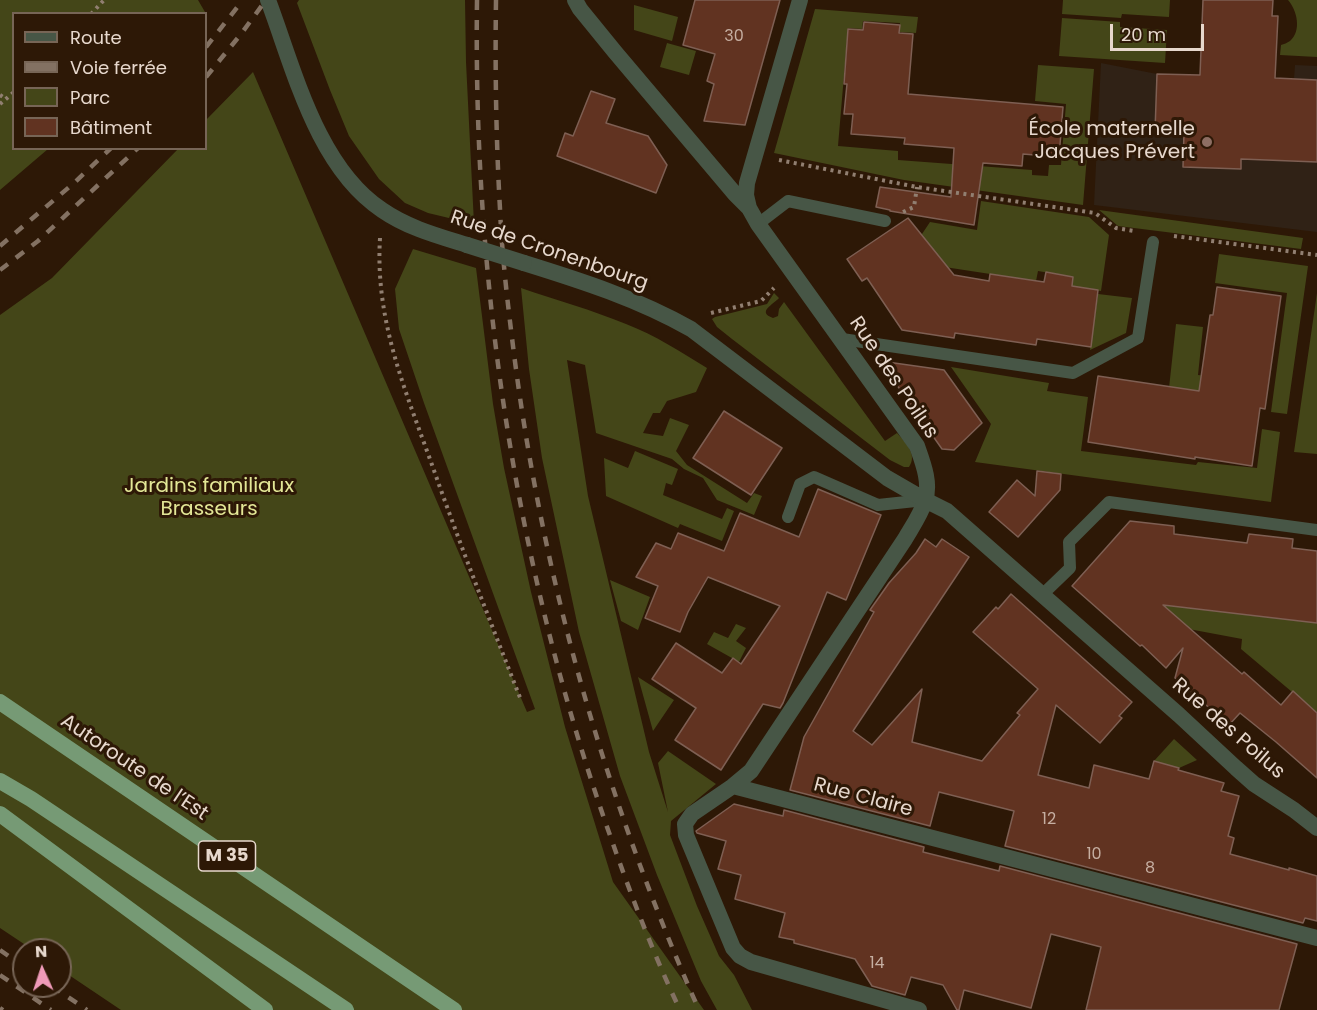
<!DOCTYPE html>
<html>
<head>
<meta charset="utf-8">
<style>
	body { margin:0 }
	#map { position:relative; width:1317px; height:1010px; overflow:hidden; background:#2d1806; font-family:Poppins,sans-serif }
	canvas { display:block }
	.legend { position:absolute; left:12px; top:12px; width:195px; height:138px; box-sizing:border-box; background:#2d1806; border:2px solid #776556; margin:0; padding:8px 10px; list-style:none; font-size:18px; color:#e7d8cd }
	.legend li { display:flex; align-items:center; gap:12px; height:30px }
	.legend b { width:30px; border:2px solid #776556 }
	.north { position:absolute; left:12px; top:938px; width:60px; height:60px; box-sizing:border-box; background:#2d1806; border:2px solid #776556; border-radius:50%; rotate:357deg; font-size:16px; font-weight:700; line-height:24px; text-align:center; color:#e7d8cd }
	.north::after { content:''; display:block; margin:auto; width:21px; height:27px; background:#ef9ab8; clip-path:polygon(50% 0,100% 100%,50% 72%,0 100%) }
	.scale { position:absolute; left:1110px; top:24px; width:94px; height:27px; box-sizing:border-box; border:3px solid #e7d8cd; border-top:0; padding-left:8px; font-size:18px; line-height:21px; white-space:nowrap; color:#e7d8cd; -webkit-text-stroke:4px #2d1806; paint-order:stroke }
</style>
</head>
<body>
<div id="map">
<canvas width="1317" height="1010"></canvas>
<ul class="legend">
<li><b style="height:8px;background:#475646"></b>Route</li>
<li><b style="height:8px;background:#837162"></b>Voie ferrée</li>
<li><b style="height:16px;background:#444618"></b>Parc</li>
<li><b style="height:16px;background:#613321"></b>Bâtiment</li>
</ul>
<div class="north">N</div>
<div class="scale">20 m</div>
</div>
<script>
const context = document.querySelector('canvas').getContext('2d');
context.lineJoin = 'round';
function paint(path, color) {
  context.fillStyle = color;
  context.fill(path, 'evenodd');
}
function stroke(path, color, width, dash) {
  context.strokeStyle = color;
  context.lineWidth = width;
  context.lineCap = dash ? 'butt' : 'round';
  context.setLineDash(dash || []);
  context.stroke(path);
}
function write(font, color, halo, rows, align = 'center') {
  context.font = font + ' Poppins,sans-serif';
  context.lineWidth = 6;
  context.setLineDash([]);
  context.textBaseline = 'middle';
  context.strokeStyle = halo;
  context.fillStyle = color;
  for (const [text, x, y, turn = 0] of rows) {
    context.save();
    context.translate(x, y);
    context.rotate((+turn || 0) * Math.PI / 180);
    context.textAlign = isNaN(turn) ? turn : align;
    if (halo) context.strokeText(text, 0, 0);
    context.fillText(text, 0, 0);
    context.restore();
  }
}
paint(new Path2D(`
	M1101,63l56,11 137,5 1,-14 22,1v166l-223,-27z`), '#302216');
paint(new Path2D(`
	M0,0h198l7,12 -2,2h-189v134l34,1 -48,41z
	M299,0h166l1,62 8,162 -46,-11 -23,-10 -26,-24 -30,-43 -19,-46 -33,-87z
	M1063,0h107l-1,17 -47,-3 -1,4 -59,-4z
	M1288,0h29v57l-37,-2 1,-10c3,-1 6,-2 9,-4 12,-10 7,-31 -2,-41z
	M634,5l44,12 -6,24 -38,-11z
	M815,9l103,8 -2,16 -16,-1v-9l-37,-2 -1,8 -14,-1 -10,118 60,5v9l134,10v5l16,1 1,-11h12l5,-61 -31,-3 3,-36 56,4 -11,136 -179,-25 -130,-27z
	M1062,18l58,4v5l47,3 -2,33 -106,-7z
	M667,43l29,8 -7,24 -29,-8z
	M253,72l274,640 8,-3 -111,-306 -25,-74 -4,-40 18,-40 63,19 17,136 11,64 27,124 34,135 48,155 91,128h-583l-61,-41v-19h-27l-33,-22v-613l52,-37 126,-129 28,-1v-28z
	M981,201l108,16 20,18 -8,56 -30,-4 2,-10 -35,-6 -2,10 -98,-15 -18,-29 10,-15 47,8z
	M1099,210l204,28 -2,11 -183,-23z
	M1219,254l89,12 -21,148 -16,-2 16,-119 -72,-10z
	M521,288c35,12 71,22 105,36 29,11 55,28 81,44l-11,24 -29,9 -7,12h-7l-10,20 20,3 7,-18 19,7 -13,26 11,14 60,38 7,-10 8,3 -8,19 -37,-15 -14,-22 -19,-9 -12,-10 -76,-26 -11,-68 -18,-5 21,136 61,256 19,60 -10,-49 10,-12 48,33 -45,37 -1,14 27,71 22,50 15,19 18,35h-35l-16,-29 -44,-106 -37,-99 -41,-144 -37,-174 -13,-89z
	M774,293l5,5c-5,6 -23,14 -6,20l5,-2 1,-7 5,-7 101,139 12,-8c8,9 21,21 12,34h-5l-14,-7 -158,-121 -15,-12 -5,-8 3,-2 52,-13z
	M1317,293v161l-23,-2z
	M1098,294l34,4 -6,35 -36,17z
	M1176,324l27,3 -5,48 9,1 -2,23 -36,-11z
	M951,367l98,16 -2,8 41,6 -7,54 115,14 2,-3 59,6 5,-39 18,3 -9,70 -296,-40 16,-38z
	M635,451l43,18 -6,16 -6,-2 -3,12 59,24 5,-11 7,3 -12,30 -42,-17 -2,4 -72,-32 -2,-38 24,10z
	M610,580l40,17 -12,33 -17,-9z
	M1140,602l177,21v90l-76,-64 1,-10 -96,-18z
	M736,624l10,4 -10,13 10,7 -7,14 -32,-18 7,-12 14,6z
	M638,677l36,23 -21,31z
	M1174,739l23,21 -18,8 -25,-7z`), '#444618');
const building = new Path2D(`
	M695,0h85l-35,125 -41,-4 10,-37 -7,-3 8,-27 -32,-9z
	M1203,0h70l-1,16h6l-3,62 42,2v82l-76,-3v10l-58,-2 1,-35 -29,-1 2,-57 43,1z
	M864,22l36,3 -1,8 14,1 -5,60 155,13 -4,50 -36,-3 -1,12 -39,-3 -9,62 -84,-14v-1l-14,-3 4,-20 71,10 3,-49 -50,-4 1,-6 -54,-4 2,-20h-9l3,-30h-3l4,-55 15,1z
	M591,91l24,8 -9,24 42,13 19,29 -11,28 -99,-37 8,-23 8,3z
	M908,218l46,57 35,6 1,-7 54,8 2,-10 27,5 -1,9 26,4 -7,57 -54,-8 -1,6 -81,-12 -1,5 -52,-8 -35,-52 -5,3 -15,-22z
	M1217,287l64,9 -16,113 -5,-1 -8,58 -57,-9v2l-107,-17 10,-66 101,15 11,-76h3z
	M880,361l64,9 38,53 -28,27 -12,-1z
	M724,411l58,37 -31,47 -58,-37z
	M1037,471l24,3 -1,16 -42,47 -29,-25 28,-32 18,16z
	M818,489l63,26 -35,85 -19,-8 -44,111 -3,5 -17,-4 -42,66 -46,-30 21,-32 -44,-29 24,-36 46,30 11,-15 8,6 39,-58 -72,-29 -20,35 -8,20 -35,-14 13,-32 -22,-9 20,-34 15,6 7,-16 46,18 16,-38 59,24z
	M1130,521l44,5v8l73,9 2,-9 44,5 -1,9 25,3v72l-154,-18 79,69 2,-2 37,33 12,-14 24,22v65l-41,-36 -36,-29 -11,12 -54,-47 8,-30 -17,20 -24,-23 -2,1 -68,-60z
	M925,539l11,8 6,-8 27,18 -116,174 19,14 50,-56 -10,53 70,19 38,-46 -3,-2 21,-24 -65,-57 23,-25 2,2 13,-15 121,108 -13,14 3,2 -22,25 -44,-38 -18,70 51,13 5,-23 55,14 5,-18 25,7 -1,2 46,13 -3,8 18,5 -11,40 6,2 -4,16 59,16v-2l28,8v45l-12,-3 -2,5 -298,-77 9,-35 -75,-19 -9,34 -140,-36 14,-53 70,-125 -4,-2 19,-27 27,-30z
	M734,804l49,12 1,-6 140,37 -1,5 76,19 1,-5 297,78 -18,66h-193l15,-63 -50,-13 -20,74 -67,-18 -5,20h-2l-14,-25 -32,-8 -6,18 -33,-9 -17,-27 -61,-16v-3l-15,-3 6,-24 -50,-14 6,-24 -23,-6 8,-28 -29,-8 -1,-2z`);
paint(building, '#613321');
stroke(building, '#7e5f53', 1.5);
stroke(new Path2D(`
	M91,14l13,-14
	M0,95l6,4
	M0,104l14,-12
	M779,160l138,27 178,26 21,15 18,3
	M903,212l11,-5 3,-20
	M1174,236l143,19
	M380,238c-5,81 24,149 51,224 28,80 59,159 90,238
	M711,313l50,-12 13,-13`), '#917f71', 4, [3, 4.5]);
stroke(new Path2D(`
	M758,224l30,-23 97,20
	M842,339l231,34 65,-35 15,-96
	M788,517l12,-33 14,-7 64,28 47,-5
	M1042,595l28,-27 -1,-26 40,-40 208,28`), '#475646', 12);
stroke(new Path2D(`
	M268,0c26,69 49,167 114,210 26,18 56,26 85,35
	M575,0l5,9 35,43 120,142 14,14 9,16 159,222c6,17 14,37 8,55 -4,13 -13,26 -20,38l-154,232 -18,15 584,152
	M749,208l-3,-13 1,-12 53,-183
	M524,263c58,18 114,36 167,66l196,149 38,22 22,11 232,204 57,53 18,16 40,26 23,18
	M733,786l-41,28 -7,10 1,11 47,113 7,8 11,6 168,48`), '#475646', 16);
stroke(new Path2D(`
	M0,702l454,308
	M0,781l31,18 315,211
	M0,814l265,196`), '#769a75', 16);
stroke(new Path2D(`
	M477,0c-4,285 39,572 135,841 20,57 42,114 68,169
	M496,0c-1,70 0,139 4,209 2,48 8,97 14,145 29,227 92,447 185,656
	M206,47l37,-47
	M206,77l35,-43 25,-34
	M0,246l74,-63 37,-35
	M0,270l38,-29 100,-93
	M0,950l24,17
	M0,975l51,35
	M52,986l35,24
	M0,1008l3,2`), '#837162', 4.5, [10, 10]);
stroke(new Path2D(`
	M467,245l57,18`), '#475646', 16);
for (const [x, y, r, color] of [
	[1207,142,6,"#8d6e63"]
]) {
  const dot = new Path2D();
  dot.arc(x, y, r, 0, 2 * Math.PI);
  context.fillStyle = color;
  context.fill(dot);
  stroke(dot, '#2d1806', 2);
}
write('16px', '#c6afa2', null, [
	["30",734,37],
	["12",1049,820],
	["10",1094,855],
	["8",1150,869],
	["14",877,964]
]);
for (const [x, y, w] of [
	[227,856,57]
]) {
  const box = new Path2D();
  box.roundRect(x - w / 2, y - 15, w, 30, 4.5);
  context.fillStyle = '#2d1806';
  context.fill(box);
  stroke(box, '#e7d8cd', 1.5);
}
write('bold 18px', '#e7d8cd', null, [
	["M 35",227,856]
]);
write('20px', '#e7d8cd', '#2d1806', [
	["École maternelle",1195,130],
	["Jacques Prévert",1195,153]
], 'right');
write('20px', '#e7d8cd', '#2d1806', [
	["Rue de Cronenbourg",549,251,19],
	["Rue des Poilus",893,378,56],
	["Rue des Poilus",1228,729,41],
	["Autoroute de l’Est",134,768,34],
	["Rue Claire",863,798,15]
]);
write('20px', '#e3e796', '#2d1806', [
	["Jardins familiaux",209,487],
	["Brasseurs",209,510]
]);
</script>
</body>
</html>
